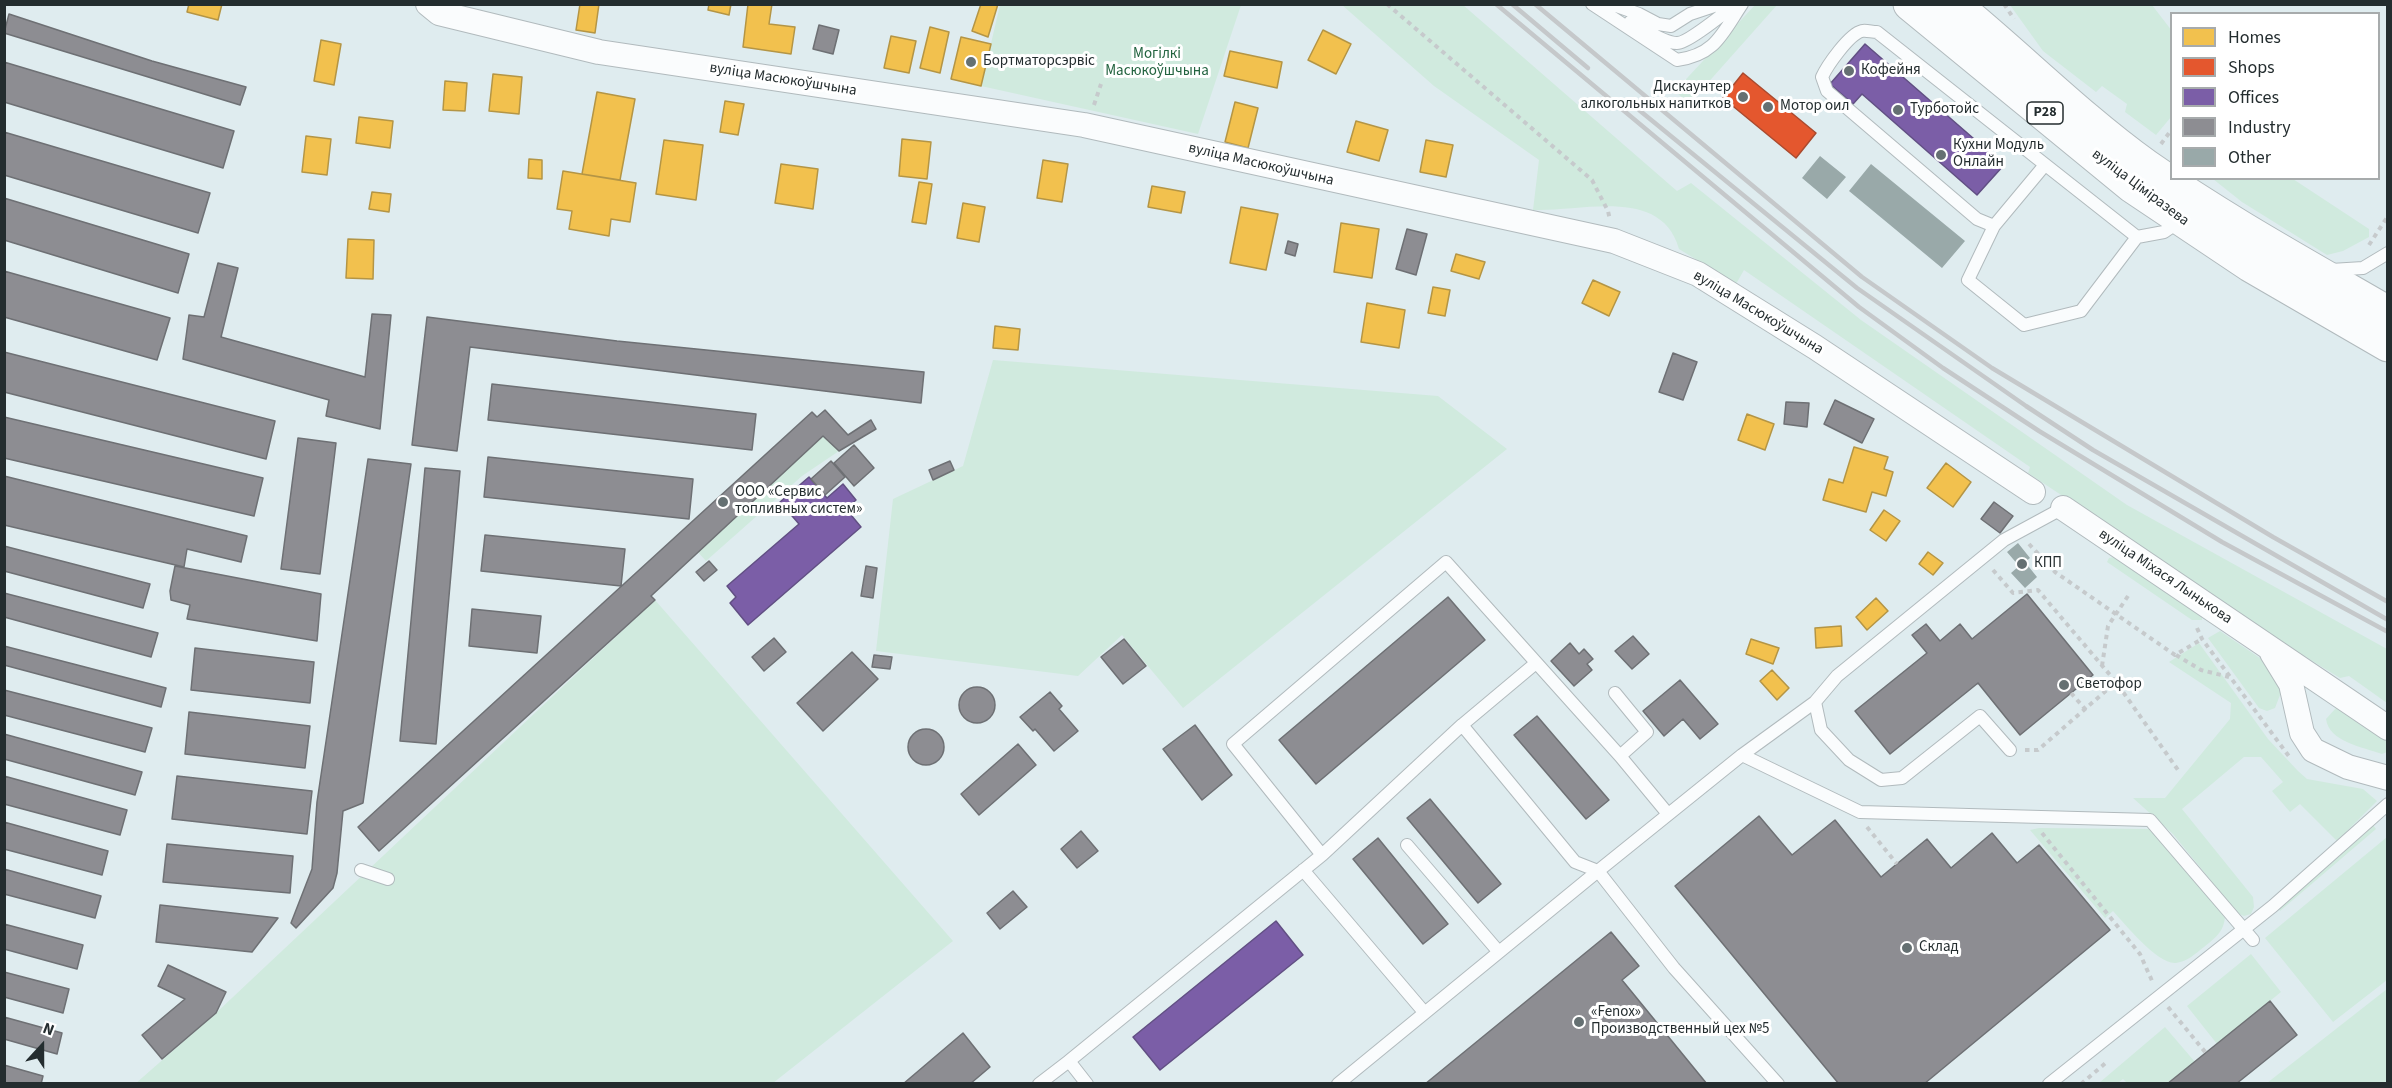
<!DOCTYPE html>
<html>
<head>
<meta charset="utf-8">
<style>
	body { margin:0 }
	#map { position:relative; width:2392px; height:1088px; overflow:hidden; background:#dfecef; font-family:"Source Sans 3",sans-serif }
	canvas { display:block }
	.frame { position:absolute; inset:0; border:6px solid #242d2f; pointer-events:none }
	.legend { position:absolute; left:2170px; top:12px; width:210px; height:168px; box-sizing:border-box; background:#fff; border:2px solid #a7abac; margin:0; padding:8px 10px; list-style:none; font-size:18px; color:#242d2f }
	.legend li { display:flex; align-items:center; gap:12px; height:30px }
	.legend b { width:30px; border:2px solid #a7abac }
	.north { position:absolute; left:12px; top:1016px; width:60px; height:60px; -webkit-text-stroke:4px #fff; paint-order:stroke; rotate:21deg; font-size:16px; font-weight:700; line-height:24px; text-align:center; color:#242d2f }
	.north::after { content:''; display:block; margin:auto; width:21px; height:27px; background:#242d2f; clip-path:polygon(50% 0,100% 100%,50% 72%,0 100%) }
</style>
</head>
<body>
<div id="map">
<canvas width="2392" height="1088"></canvas>
<div class="frame"></div>
<ul class="legend">
<li><b style="height:16px;background:#f2c14e"></b>Homes</li>
<li><b style="height:16px;background:#e4572e"></b>Shops</li>
<li><b style="height:16px;background:#7b5ea7"></b>Offices</li>
<li><b style="height:16px;background:#8d8d92"></b>Industry</li>
<li><b style="height:16px;background:#99a9a9"></b>Other</li>
</ul>
<div class="north">N</div>
</div>
<script>
const context = document.querySelector('canvas').getContext('2d');
context.lineJoin = 'round';
function paint(path, color) {
  context.fillStyle = color;
  context.fill(path, 'evenodd');
}
function stroke(path, color, width, dash) {
  context.strokeStyle = color;
  context.lineWidth = width;
  context.lineCap = dash ? 'butt' : 'round';
  context.setLineDash(dash || []);
  context.stroke(path);
}
function write(font, color, halo, rows, align = 'center') {
  context.font = font + ' "Source Sans 3",sans-serif';
  context.lineWidth = 6;
  context.setLineDash([]);
  context.textBaseline = 'middle';
  context.strokeStyle = halo;
  context.fillStyle = color;
  for (const [text, x, y, turn = 0] of rows) {
    context.save();
    context.translate(x, y);
    context.rotate((+turn || 0) * Math.PI / 180);
    context.textAlign = isNaN(turn) ? turn : align;
    if (halo) context.strokeText(text, 0, 0);
    context.fillText(text, 0, 0);
    context.restore();
  }
}
paint(new Path2D(`
	M1000,5h241l-43,129 -217,-48z
	M1342,5h121l214,186 14,-8 170,137 266,185 260,144v54l-38,-27 -9,2 -44,-27 -268,-178 2,-6 -286,-197 -8,14 -57,-35c-18,-63 -97,-37 -146,-39l6,-50 -105,-74z
	M1755,5h22l-88,99 -14,-13z
	M2010,5h142l20,26 -1,86 -15,18 -31,-23 2,-8 -25,-18 -6,6 -53,-41z
	M2213,179h80l76,50v8l-26,14 -16,4 -85,-53z
	M993,360l445,36 69,53 -324,259 -61,-73 -44,41 -202,-25 17,-152 70,-33z
	M823,436l16,15 -37,25 -96,85 -9,-10z
	M2114,557l88,59v4h-10l-85,-58 2,-4z
	M655,600l298,341 -180,142 -638,1 81,-71z
	M2220,631l56,38 9,13 -10,26 -8,3 -8,-3 -51,-70z
	M2199,643l69,96 30,32 9,8 56,10 14,12 -40,40 -37,-37 -10,8 -18,-21 11,-9 -22,-25h-17l-62,52 71,88 1,10 -3,7 -7,2 -7,-3 -64,-79 -40,-36h32l65,-79 1,-16 -62,-41z
	M2336,708l8,1 43,30v13l-5,2c-19,-7 -53,-12 -56,-35z
	M2373,825l3,4 -96,82 -1,-2z
	M2039,828l116,1 70,80c1,20 -6,26 -21,38 -9,7 -16,14 -28,16 -18,2 -51,-39 -63,-52l-8,7 -75,-88z
	M2387,837v143l-54,42 -68,-84z
	M2251,954l30,38 -64,52 -30,-38z
	M2387,989v94h-120z
	M2165,1027l30,35 -28,21h-40l-4,-4 -5,4h-19z`), '#d0eade');
const homes = new Path2D(`
	M189,4h33l-4,16 -31,-8z
	M580,4h19l-4,29 -19,-3z
	M709,4h22l-2,11 -21,-5z
	M748,4h24l-3,20 26,3 -4,27 -48,-7z
	M981,4h17l-10,33 -16,-6z
	M930,27l19,5 -9,41 -20,-5z
	M1323,30l28,14 -15,30 -28,-14z
	M891,36l25,5 -7,32 -25,-5z
	M961,37l30,7 -10,42 -30,-7z
	M321,40l20,4 -7,41 -20,-4z
	M1230,51l52,11 -5,26 -53,-12z
	M493,74l29,3 -3,37 -30,-3z
	M445,81l22,2 -2,28 -22,-1z
	M597,92l38,7 -15,81 -38,-6z
	M725,101l19,3 -6,31 -18,-3z
	M1235,102l23,6 -10,40 -23,-6z
	M359,117l34,4 -3,27 -34,-5z
	M1356,121l32,9 -9,31 -32,-9z
	M306,136l25,3 -4,36 -25,-3z
	M902,139l29,3 -4,37 -28,-3z
	M664,140l39,5 -7,55 -40,-6z
	M1426,140l27,5 -7,32 -26,-5z
	M529,159l13,1v19l-14,-1z
	M1043,160l25,4 -6,38 -25,-4z
	M781,164l37,5 -5,40 -38,-6z
	M563,171l73,12 -6,39 -19,-3 -2,17 -40,-7 3,-18 -15,-2z
	M919,182l13,2 -6,40 -14,-2z
	M1152,186l33,6 -4,21 -33,-6z
	M372,192l19,2 -2,18 -20,-3z
	M963,203l22,4 -6,35 -22,-4z
	M1241,207l37,7 -12,56 -36,-7z
	M1341,223l38,6 -7,49 -38,-6z
	M348,239l26,1 -1,39 -27,-1z
	M1456,254l29,8 -6,17 -28,-8z
	M1593,280l27,12 -11,24 -27,-13z
	M1433,287l17,3 -5,26 -17,-3z
	M1367,303l38,7 -6,38 -38,-6z
	M995,326l25,3 -2,21 -25,-2z
	M1747,414l27,10 -9,26 -27,-10z
	M1854,447l34,10 -4,12 9,3 -7,24 -14,-4 -6,20 -43,-12 6,-21 14,4z
	M1946,463l25,19 -18,25 -26,-19z
	M1884,510l16,11 -14,20 -16,-11z
	M1928,552l15,11 -10,12 -14,-11z
	M1876,598l12,13 -21,19 -11,-13z
	M1841,626l1,20 -26,2 -1,-20z
	M1751,639l28,9 -6,16 -27,-10z
	M1772,670l17,18 -12,12 -17,-19z`);
paint(homes, '#f2c14e');
stroke(homes, '#b49545', 1.5);
const shops = new Path2D(`
	M1743,73l73,60 -20,25 -73,-60z`);
paint(shops, '#e4572e');
stroke(shops, '#aa4a2e', 1.5);
const offices = new Path2D(`
	M1865,44l139,121 -27,30 -115,-101 -9,10 -23,-20z
	M809,477l18,21 16,-14 13,16 -10,9 15,18 -113,98 -18,-22 6,-6 -9,-11 72,-62 -19,-22z
	M1276,921l27,34 -143,115 -27,-33z`);
paint(offices, '#7b5ea7');
stroke(offices, '#614f83', 1.5);
const industry = new Path2D(`
	M9,14l143,47 94,26 -6,18 -236,-72z
	M819,25l20,5 -6,24 -20,-5z
	M4,62l230,69 -11,37 -219,-66z
	M4,132l206,61 -12,40 -194,-58z
	M4,198l185,56 -11,39 -174,-53z
	M1407,229l20,5 -11,41 -20,-6z
	M1288,241l10,3 -3,12 -10,-3z
	M218,263l20,5 -17,69 144,40 7,-63 19,1 -11,114 -54,-13 3,-16 -146,-41 6,-44 15,2z
	M4,271l166,47 -13,42 -153,-43z
	M427,317l190,24 307,31 -3,31 -451,-56 -13,104 -45,-6z
	M4,352l271,69 -9,38 -262,-67z
	M1673,353l24,9 -14,38 -24,-8z
	M492,384l264,30 -4,36 -264,-30z
	M1835,400l39,19 -12,24 -38,-19z
	M1786,402l23,1 -2,24 -23,-3z
	M825,410l23,25 23,-15 5,9 -37,22 -16,-15 -172,160 4,4 -276,251 -21,-24 454,-415 5,5z
	M4,417l259,61 -9,38 -250,-58z
	M298,438l38,5 -16,131 -39,-5z
	M854,445l20,23 -20,18 -20,-23z
	M488,457l205,22 -4,40 -205,-22z
	M368,459l43,5 -48,339 -20,8 -6,62 -4,15 -37,40 -5,-5 21,-54 5,-67z
	M831,461l14,16 -20,18 -14,-16z
	M950,461l4,9 -21,10 -4,-10z
	M425,468l35,3 -24,273 -36,-3z
	M4,476l243,60 -6,26 -54,-13 -3,18 -180,-42z
	M1994,502l19,14 -13,17 -19,-14z
	M485,535l140,14 -4,37 -140,-15z
	M4,546l146,38 -7,24 -139,-37z
	M709,561l8,9 -13,11 -8,-9z
	M175,566l146,28 -4,47 -130,-22 3,-14 -19,-5 -1,-9z
	M866,566l11,2 -4,30 -12,-2z
	M4,593l154,40 -7,24 -147,-40z
	M2027,594l66,81 -73,60 -42,-52 -88,71 -35,-43 72,-58 -15,-18 14,-11 14,17 20,-17 12,15z
	M1448,597l37,43 -169,144 -37,-44z
	M472,609l69,7 -4,37 -68,-7z
	M1633,636l16,18 -17,15 -17,-18z
	M774,638l12,14 -22,19 -12,-14z
	M1124,639l22,27 -23,18 -22,-27z
	M1570,643l9,11 5,-5 9,10 -6,5 5,6 -18,16 -23,-25z
	M4,646l162,42 -5,19 -157,-42z
	M195,648l119,14 -4,41 -119,-13z
	M852,652l26,27 -55,52 -26,-28z
	M874,655l18,2 -2,12 -18,-2z
	M1680,680l38,44 -18,15 -17,-20 -19,17 -21,-25z
	M959 705a18 18 0 1 1 36 0a18 18 0 1 1-36 0Z
	M4,690l148,38 -7,24 -141,-37z
	M1050,692l12,14 -3,3 19,22 -24,20 -19,-22 -2,2 -13,-14z
	M189,712l121,14 -5,42 -120,-14z
	M1537,716l72,84 -23,19 -72,-84z
	M1195,725l37,50 -30,25 -39,-51z
	M908 747a18 18 0 1 1 36 0a18 18 0 1 1-36 0Z
	M4,734l138,38 -7,23 -131,-36z
	M1018,744l18,21 -57,50 -18,-21z
	M4,776l123,34 -7,25 -116,-31z
	M177,776l135,15 -5,43 -135,-15z
	M1430,799l71,85 -23,19 -71,-85z
	M1759,816l33,39 43,-35 46,57 46,-38 24,29 41,-35 25,30 22,-18 71,85 -186,154h-85l-164,-198z
	M4,822l104,29 -6,24 -98,-26z
	M1081,831l17,20 -21,17 -16,-19z
	M1378,838l70,86 -25,20 -70,-85z
	M167,844l126,12 -3,37 -127,-11z
	M4,869l97,27 -6,22 -91,-24z
	M1013,891l14,16 -27,22 -13,-16z
	M160,905l118,13 -26,34 -96,-10z
	M4,924l79,21 -6,24 -73,-20z
	M1611,932l28,34 -17,14 85,104h-282z
	M168,965l58,27 -10,21 -54,46 -20,-24 43,-36 -27,-13z
	M4,972l65,17 -6,24 -59,-16z
	M2270,1001l27,34 -61,49h-69z
	M4,1017l58,16 -5,21 -53,-15z
	M963,1033l27,34 -20,17h-67z
	M4,1065l39,11 -2,8h-37z`);
paint(industry, '#8d8d92');
stroke(industry, '#6e7074', 1.5);
paint(new Path2D(`
	M1820,156l26,21 -19,22 -25,-21z
	M1871,164l94,77 -23,27 -93,-77z
	M2018,543l12,15 -5,4 12,15 -12,11 -14,-15 8,-7 -12,-14z`), '#99a9a9');
const lane = new Path2D(`
	M1592,4l85,56c38,-5 45,-26 65,-56
	M1611,4l28,10 19,10 13,2 19,-12 30,-10
	M1630,22c13,6 33,21 47,21 11,0 47,-30 59,-39
	M2044,166l-50,60 -17,-7 -150,-128 -5,-14c5,-11 27,-43 40,-46 4,-1 10,1 15,1l260,205 27,-5 16,-11
	M1994,226l-26,54 56,45 57,-14 56,-74
	M2331,270l32,-2 25,-15
	M1536,663l-74,62 -140,130 -89,-111 213,-182 174,194
	M1615,693l32,39 -27,24 48,58
	M1462,725l113,137 23,9 144,-116 118,57 290,8 103,120
	M2010,750l-30,-34 -78,62 -21,2 -32,-20 -28,-30 -6,-28 22,-26 167,-136 59,-32
	M1742,755l73,-53
	M1407,845l91,106
	M361,870l27,9
	M1303,870l121,142
	M1039,1084l30,-23
	M1087,1084l-18,-23 253,-206
	M1338,1084l260,-213 76,97 104,116
	M2049,1084l224,-178 115,-102`);
const street = new Path2D(`
	M428,4l11,9 160,39 485,73 530,116 84,33 117,73 218,145
	M2063,508l325,220
	M2272,653l19,31 11,49 11,17 35,17 40,11`);
const primary = new Path2D(`
	M1910,4l222,182 118,79 138,80
	M1954,4c65,53 124,113 192,162 77,54 161,100 242,147`);
stroke(lane, '#b1babd', 14);
stroke(street, '#b1babd', 26);
stroke(primary, '#b1babd', 35);
stroke(new Path2D(`
	M1387,4l205,176 16,31 2,9
	M2004,4l10,15
	M1094,105l7,-21
	M2161,144l11,-15
	M2369,245l19,-29
	M2029,544l26,28 120,83 27,-16
	M1993,570l20,23 25,-3 78,92 62,88
	M2197,628l5,11 89,120
	M2176,655l25,15 28,7
	M2102,666l6,-40 22,-33
	M2071,693l15,17
	M2025,750h13l78,-68
	M1867,827l30,37
	M2042,833l98,121 13,29
	M2168,1007l38,46
	M2081,1084l27,-23`), '#c6cacc', 4, [4.5, 4.5]);
stroke(lane, '#fafcfd', 12);
stroke(street, '#fafcfd', 24);
stroke(primary, '#fafcfd', 33);
stroke(new Path2D(`
	M1496,4l363,303 84,61 96,63 183,111 166,90
	M1512,4l76,64
	M1535,4l327,273 130,91 281,169 115,65
	M1639,110l218,178 169,118 67,44 295,170`), '#c5c8ca', 4.5);
for (const [x, y, r, color] of [
	[971,62,6,"#657072"],
	[1849,71,6,"#657072"],
	[1743,97,6,"#657072"],
	[1768,107,6,"#657072"],
	[1898,110,6,"#657072"],
	[1941,155,6,"#657072"],
	[723,502,6,"#657072"],
	[2022,564,6,"#657072"],
	[2064,685,6,"#657072"],
	[1907,948,6,"#657072"],
	[1579,1022,6,"#657072"]
]) {
  const dot = new Path2D();
  dot.arc(x, y, r, 0, 2 * Math.PI);
  context.fillStyle = color;
  context.fill(dot);
  stroke(dot, '#fff', 2);
}
for (const [x, y, w] of [
	[2045,113,36]
]) {
  const box = new Path2D();
  box.roundRect(x - w / 2, y - 11, w, 22, 4.5);
  context.fillStyle = '#fff';
  context.fill(box);
  stroke(box, '#242d2f', 1.5);
}
write('bold 14px', '#242d2f', null, [
	["Р28",2045,113]
]);
write('15px', '#22633f', '#fff', [
	["Могілкі",1157,55],
	["Масюкоўшчына",1157,72]
]);
write('15px', '#242d2f', '#fff', [
	["Бортматорсэрвіс",983,62],
	["Кофейня",1861,71],
	["Дискаунтер",1731,88,"right"],
	["алкогольных напитков",1731,105,"right"],
	["Мотор оил",1780,107],
	["Турботойс",1910,110],
	["Кухни Модуль",1953,146],
	["Онлайн",1953,163],
	["ООО «Сервис",735,493],
	["топливных систем»",735,510],
	["КПП",2034,564],
	["Светофор",2076,685],
	["Склад",1919,948],
	["«Fenox»",1591,1013],
	["Производственный цех №5",1591,1030]
], 'left');
write('15px', '#242d2f', '#fff', [
	["вуліца Масюкоўшчына",783,80,9],
	["вуліца Масюкоўшчына",1261,165,13],
	["вуліца Ціміразева",2140,188,37],
	["вуліца Масюкоўшчына",1758,313,31],
	["вуліца Міхася Лынькова",2165,577,34]
]);
</script>
</body>
</html>
